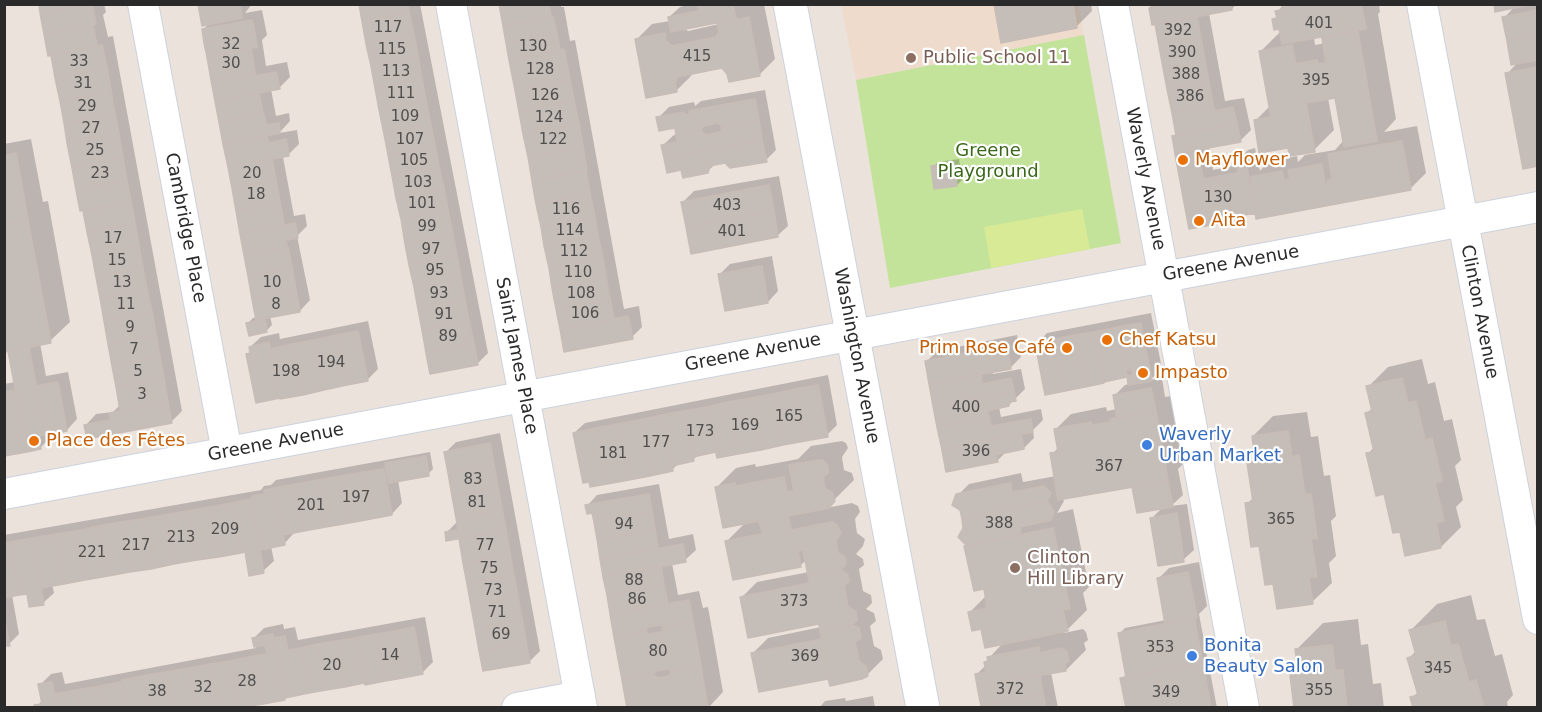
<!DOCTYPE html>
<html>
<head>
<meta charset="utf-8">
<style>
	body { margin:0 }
	#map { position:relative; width:1542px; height:712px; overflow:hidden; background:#ece2dc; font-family:"DejaVu Sans",sans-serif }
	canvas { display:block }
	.frame { position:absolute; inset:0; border:6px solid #2a2a2a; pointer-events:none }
</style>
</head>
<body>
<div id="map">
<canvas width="1542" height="712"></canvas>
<div class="frame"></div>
</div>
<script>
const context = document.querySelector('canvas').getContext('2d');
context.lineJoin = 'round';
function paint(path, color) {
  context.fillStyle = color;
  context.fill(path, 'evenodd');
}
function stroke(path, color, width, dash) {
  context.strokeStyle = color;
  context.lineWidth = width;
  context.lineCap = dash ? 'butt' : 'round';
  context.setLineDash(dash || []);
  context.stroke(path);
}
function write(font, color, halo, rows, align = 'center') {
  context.font = font + ' "DejaVu Sans",sans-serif';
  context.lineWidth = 4.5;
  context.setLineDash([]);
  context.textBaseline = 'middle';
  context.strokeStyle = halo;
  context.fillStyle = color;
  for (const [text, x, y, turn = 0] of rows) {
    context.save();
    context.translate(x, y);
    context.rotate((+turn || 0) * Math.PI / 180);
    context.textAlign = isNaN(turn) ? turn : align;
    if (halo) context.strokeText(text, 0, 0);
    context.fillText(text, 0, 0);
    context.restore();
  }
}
paint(new Path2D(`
	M841,5h237l6,30 -228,45z`), '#eedbcc');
paint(new Path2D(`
	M1084,35l37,208 -231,45 -34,-208z`), '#c2e399');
paint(new Path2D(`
	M1082,209l8,40 -99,19 -7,-41z`), '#d8ea95');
paint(new Path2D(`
	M41,4h63l2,8 -3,3 5,22 5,-1 69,375 -11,11 -85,3 10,-11 17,-2 8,-8 -36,-195 -33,-156 -3,1z
	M199,4h53l-7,9 17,-3 5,25 -5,5 4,26 21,-4 3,15 -11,11 -8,1 5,27 13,-3 1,8 -11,12 18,-3 2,14 -10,10 -6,3 11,59 11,-2 2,12 -10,10 13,64 -10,11 -30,5 2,9 -5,5 -19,-7 5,-5 4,-1 -54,-287 7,-8z
	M360,4h60l68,349 -11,11z
	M500,4h61v3h3l6,34 5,-1 49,269 15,-3 3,21 -10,10 -66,13z
	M691,4h73l11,55 -15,15 -32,-1 -5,-7 -32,7 1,2 -16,16 -40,-51 16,-16 18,-3 -1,-4 11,-10zM718,21l1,3 -31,7 -4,-3z
	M996,4h95l1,7 -16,16z
	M1150,4h86l-4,5 -23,4 16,88 19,-3 7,32 -11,11 -31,6 4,23 25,-5v-4l10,-11 7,-2 5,23 8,-9 29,-6 1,6 7,-7 30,-5 9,-10 -8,-44 -8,2 6,32 -20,20 -25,-4 -34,-25 15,-15 -9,-55 20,-20 -7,-12 4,-3 -1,-4 7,-8h95l1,8 -2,2 18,105 -12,13 33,-6 9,47 -16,16 -153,22 -19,4 -5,4 -43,9 -17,-91 4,-4 -20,-111 -4,1zM1329,34l-5,5 1,4 -10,2 -1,-8z
	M1495,4h43v161l-31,-91 11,-12 -14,-44 11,-12z
	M765,90l11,60 -10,10 -41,1 -9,2 -9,9 -24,-3 -20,-24 11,-10 3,-1 -1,-7 -18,-9 11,-11 25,-5 1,4 6,-5z
	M31,139l12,63 5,-1 22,121 -20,19 -10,2 6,33 22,-4 9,47 -10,11 -17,3 1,4 -11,11 -36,6v-70l11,-2 -6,-33 -5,1v-206z
	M959,159l3,21 -5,5 -24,-18 5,-5z
	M779,176l9,50 -11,10 -94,-34 11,-11z
	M772,256l6,35 -10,11 -48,-28 10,-10z
	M1151,313l11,56 -12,11 12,-2 3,19 6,-1 12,68 -5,5 5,26 -12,11 16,-2 7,46 -11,10 -31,-42 11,-11 -30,-21 -71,12 2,3 -7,12 16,-4 16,78 -6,6 4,17 -23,23 19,-4 3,3 2,8 -4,3 2,7 -20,20 -15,2 7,36h-75l-6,-34 9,-9 3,-7 14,-15 -21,-16 -12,-15 17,-17 -19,-50 -10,-50 11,-11 52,-11 2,9 33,-6 -4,-22 7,-7 -3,-18 15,-15 35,-7 1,4 10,-2 -2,-14 10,-10 5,-1 -2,-9 -82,18 -10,-49 11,-11z
	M368,321l10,48 -11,11 -119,-26 3,-3 -1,-4 11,-10 18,-4 1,6z
	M1017,335l4,22 -10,10 -19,4 1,3 28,-5 4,20 -16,16 -10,2 2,10 40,-8 2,11 -10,10 1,8 -10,10 -18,4 -9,9 -71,-99 11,-11z
	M1422,359l6,25 7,-2 9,39 8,-2 9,41 -6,6 8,34 -7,7 5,20 -20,20 -40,-17 -33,-76 6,-7 -7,-34 6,-6 -5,-20 20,-20z
	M828,375l9,50 -10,10 -128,19 -6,6 -14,3 -7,7 -98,-37 11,-10z
	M1307,412l4,25 7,-1 6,40 6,-1 6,41 -5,5 5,35 -7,7 3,20 -20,19 -38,-20 -27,-78 7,-7 -5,-33 7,-8 -3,-20 20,-20z
	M500,433l40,218 -10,10 -46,9 -24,-133 -14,-4 11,-11 -11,-70 10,-10z
	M842,441l4,2 2,5 -6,9 2,13 8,3 2,7 -28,28 26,-5 6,3 2,6 -5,7 2,14 8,6 -2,7 -7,8 7,5 1,6 -5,4 4,22 8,4 1,8 -6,6 8,4 2,8 -6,5 4,20 7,4 2,9 -16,16 -38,2 -76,-24 15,-15 53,-11 -1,-5 -78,-25 15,-15 52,-10 -2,-13 -6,6 -74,-24 19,-19 -30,-34 20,-20 19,-4 1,3 42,-8 13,-13z
	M430,452l3,17 -5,5 -30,6 4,23 -10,11 -98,17v2l-10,11 -13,2 3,15 -11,10 -17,-21 -194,34 2,9 -11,10 -15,-11 -16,3 7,39 -10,10 -5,1v-110l257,-45 3,-4 7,-1 5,-5z
	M659,484l10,55 24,-5 3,16 -11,10 -13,3 6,32 21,-4 4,17 5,-1 15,85 -15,16h-80l-35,-196 -6,-6 10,-11z
	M1199,562l8,44 -8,8 18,94h-90l-5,-29 5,-6 -7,-40 5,-5 41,-8 -8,-41 11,-11z
	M1471,595l6,25 8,-1 10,37 7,-2 11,41 -6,7 1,6h-93l-3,-10 6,-6 -9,-34 7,-7 -5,-21 26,-26z
	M425,617l8,45 -11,11 -134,23 -4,3 -47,9h-201l7,-9 -3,-14 11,-11 11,-2 3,12 191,-36 -2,-10 10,-10 19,-4 1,5 11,-2 3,13z
	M1358,619l3,26 7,-1 5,40 8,-1 3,25h-89l-3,-32 7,-7 -2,-20 26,-26z
	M873,696l2,12h-56l6,-7 20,-3 1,3z`), '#0003');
const building = new Path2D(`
	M39,4h46l-45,9z
	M85,4h7l4,20 -52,10 -4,-21z
	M198,4h42l2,14 -40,8z
	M359,4h49l1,8 -47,9z
	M499,4h50l2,13 -48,9z
	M697,4h36l3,15 -65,13 -3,-15 31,-6z
	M994,4h79l4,24 -76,15z
	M1168,4h63l1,6 -80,15 -3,-17z
	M1301,4h60l5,25 -84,15 -3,-15 -5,1 -2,-11 5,-1 -2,-7 6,-1 1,-3 12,-2 2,3z
	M1494,4h39l-38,8z
	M1538,10v25l-31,6 -5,-24z
	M409,12l5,23 -48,9 -4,-23z
	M553,17l4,17 -51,9 -3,-17z
	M749,17l11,59 -31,6 -2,-8 -5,-6 -45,9 -2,6 2,9 -31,6 -11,-59 30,-6 1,8 6,5 44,-9 3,-6 -2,-8z
	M1197,17l4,21 -42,8 -4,-22z
	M252,20l3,13 -51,10 -2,-14z
	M93,25l4,21 -49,10 -4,-22z
	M1358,32l19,109 -33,6 -9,-49 -29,5 9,49 -26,4 -1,-8 -29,5 -5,-33 17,-3 -12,-66 33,-6 4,19 21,-4 1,4 8,-1 -4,-25z
	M255,33l2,14 -50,10 -3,-14z
	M557,34l3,16 -51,10 -3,-17z
	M414,35l4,21 -47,10 -5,-22z
	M1538,35v25l-27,5 -4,-24z
	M1201,38l4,23 -42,7 -4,-22z
	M102,45l5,23 -52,10 -4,-23z
	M251,48l4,24 -44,8 -4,-23z
	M564,49l6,31 -55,10 -6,-30z
	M418,56l4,23 -47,9 -4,-22z
	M1205,61l4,21 -42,7 -4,-21z
	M1538,67v99l-15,3 -18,-96z
	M107,68l4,23 -51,10 -5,-23z
	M255,72l1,4 20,-4 4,17 -65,12 -4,-21z
	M422,79l4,22 -47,9 -4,-22z
	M570,80l4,21 -55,11 -4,-22z
	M1209,82l4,23 -41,8 -5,-24z
	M111,91l4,23 -51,9 -4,-22z
	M259,93l4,21 -44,8 -4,-21z
	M755,99l4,21 -37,7 -4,-4 -15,3 -2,5 -25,4 -1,-7 -16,3 -3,-14 28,-5 1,3 5,-1 -1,-3z
	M426,101l5,24 -47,9 -5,-24z
	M574,101l5,23 -56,10 -4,-22z
	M1213,105l2,6 18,-4 4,17 -61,11 -4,-22z
	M115,114l4,20 -52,9 -3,-20z
	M264,114l2,11 13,-2 1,10 -57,11 -4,-22z
	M759,120l3,20 -98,18 -3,-13 16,-3 -1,-7 25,-4 5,4 15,-3 1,-5z
	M579,124l4,23 -55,10 -5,-23z
	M1237,124l4,18 -66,12 -3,-18z
	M431,125l4,21 -47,9 -4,-21z
	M119,134l4,24 -51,10 -5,-25z
	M267,136l2,7 17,-4 3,17 -61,11 -5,-23z
	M762,140l5,22 -37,6 -5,-5 -15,3 -2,7 -25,5 -2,-8 -14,3 -3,-15z
	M1402,141l9,49 -155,29 -5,-42 31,-6 2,9 6,-1 -2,-9 34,-6 3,20 3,-1v-3l4,-1 -4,-25z
	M435,146l4,21 -47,9 -4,-21z
	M583,147l4,23 -55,11 -4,-24z
	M1198,150l14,75 -23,4 -14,-75z
	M16,153l12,67 -24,5v-69z
	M123,158l4,23 -51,9 -4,-22z
	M1245,158l11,55 -23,4 -8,-42 13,-2 -2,-13z
	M272,159l4,21 -44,8 -4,-21z
	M954,163l3,23 -23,3 -3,-23z
	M439,167l5,22 -48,9 -4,-22z
	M586,171l4,23 -54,10 -4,-23z
	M1225,175l9,46 -22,4 -9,-46z
	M276,180l4,22 -44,9 -4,-23z
	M127,181l4,21 -51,9 -4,-21z
	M769,185l5,26 -88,16 -5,-25z
	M444,189l4,21 -47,9 -5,-21z
	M590,194l5,23 -54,10 -5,-23z
	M131,202l4,21 -48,9 -4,-21z
	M280,202l4,23 -44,9 -4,-23z
	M448,210l5,25 -48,9 -4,-25z
	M774,211l4,26 -87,17 -5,-27z
	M595,217l3,19 -54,10 -3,-19z
	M28,220l23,123 -47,9v-127z
	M135,223l4,23 -47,9 -5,-23z
	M295,223l3,15 -12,2 1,7 -43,8 -4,-21z
	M453,235l4,21 -48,9 -4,-21z
	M598,236l5,22 -54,10 -5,-22z
	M139,246l4,22 -47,9 -4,-22z
	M288,247l4,20 -44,9 -4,-21z
	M457,256l4,22 -47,9 -5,-22z
	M603,258l3,20 -54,10 -3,-20z
	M762,266l6,37 -43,8 -7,-37z
	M292,267l4,23 -44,9 -4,-23z
	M143,268l4,21 -47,9 -4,-21z
	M461,278l4,22 -47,9 -4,-22z
	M606,278l4,21 -54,10 -4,-21z
	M147,289l5,23 -48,9 -4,-23z
	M296,290l4,22 -44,8 -4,-21z
	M610,299l4,20 -54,10 -4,-20z
	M465,300l4,21 -47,9 -4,-21z
	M152,312l4,23 -48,9 -4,-23z
	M628,316l5,23 -69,13 -4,-23z
	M265,319l2,13 -18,4 -3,-13z
	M469,321l5,22 -48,10 -4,-23z
	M1141,323l11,58 -24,4 -1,-9 6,-1 -2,-6 -5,2 -8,-44z
	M1118,327l9,50 -23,5 -9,-50z
	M358,331l10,50 -21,4 -10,-50z
	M1095,332l9,51 -19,4 -10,-52z
	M156,335l4,22 -48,9 -4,-22z
	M337,335l10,50 -23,5 -10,-50z
	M1075,335l10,52 -20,4 -10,-52z
	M1055,339l10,52 -20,4 -10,-52z
	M314,340l10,50 -21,5 -11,-51z
	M269,342l11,56 -24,5 -10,-49 4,-1 -1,-6z
	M474,343l4,22 -48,9 -4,-21z
	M292,344l11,51 -23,4 -10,-50z
	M1007,345l4,24 -82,15 -4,-23z
	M29,347l16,88 -6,1 2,13 -14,3 -19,-101z
	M160,357l4,21 -48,9 -4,-21z
	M981,374l1,10 29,-6 3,13 -81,15 -4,-22z
	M164,378l4,24 -48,9 -4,-24z
	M1402,378l6,25 8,-2 9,39 7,-2 10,43 -7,2 9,38 -8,2 5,25 -36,8 -5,-24 -7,1 -9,-39 -8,2 -10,-43 8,-1 -9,-39 7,-2 -6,-25z
	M58,382l9,49 -22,4 -9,-49z
	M818,385l10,52 -23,4 -10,-52z
	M1151,388l5,23 -39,7 -4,-23z
	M795,389l10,52 -22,4 -10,-51z
	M15,390l12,62 -23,4v-64z
	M1014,391l2,10 -7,1v4l-22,5 2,6 -52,10 -4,-21z
	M773,394l10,51 -22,5 -10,-52z
	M751,398l10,52 -23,4 -10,-52z
	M168,402l4,21 -85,16 -3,-14 26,-5 -1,-7z
	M728,402l10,52 -21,4 -10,-51z
	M707,407l9,45 -23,5 -9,-46z
	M684,411l10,50 -22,5 -10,-51z
	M1156,411l12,70 -110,19 -8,-47 8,-1 -4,-23 37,-7 1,3 19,-3 -1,-3z
	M662,415l11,56 -23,5 -11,-56z
	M989,417l2,9 40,-7 2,13 -91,18 -5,-23z
	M639,420l11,56 -21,4 -11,-56z
	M618,424l11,56 -22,4 -11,-56z
	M596,428l11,56 -17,3 -1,-5 -6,1 -10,-50z
	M1288,431l4,26 7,-2 6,40 6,-1 6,44 -6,1 6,38 -8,1 4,26 -36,5 -4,-25 -8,1 -6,-39 -8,1 -6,-44 8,-1 -6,-39 8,-1 -3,-26z
	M1021,434l3,15 -28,6 2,7 -52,10 -4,-22z
	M490,443l4,22 -46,8 -4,-21z
	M426,456l3,20 -40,7 -4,-20z
	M819,460l5,1 4,5v7l-5,4 2,12 7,3 3,9 -6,7 -41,8 3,14 41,-8 5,3 4,8 -5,7 2,13 6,3 2,5 -1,5 -4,3 -33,7 -5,-26 -5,1 3,16 -68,13 -8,-39 37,-7v-3l-3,-10 -36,7 -8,-41 20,-4 1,3 48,-9 3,15 7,-1 -5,-26z
	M494,465l4,22 -46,9 -4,-23z
	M384,469l8,46 -21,4 -8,-47z
	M363,472l8,47 -22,4 -8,-47z
	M341,476l8,47 -23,4 -8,-47z
	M318,480l8,47 -22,4 -8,-47z
	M1168,481l5,26 -36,6 -5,-26z
	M1011,483l1,9 32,-6 7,7 -4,8 -85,18 -2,-9 -8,-5 4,-11z
	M296,484l8,47 -21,4 -9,-47z
	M498,487l4,23 -46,8 -4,-22z
	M274,488l11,57 -25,5 -9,-51h2l-1,-3 13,-2 -1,-4z
	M649,494l3,17 -58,11 -2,-9 -5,1 -2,-9z
	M251,499l13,74 -15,3 -4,-24 -4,1 -9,-50z
	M1047,501l7,11 -3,8 -31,7 1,8 -54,11 -9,-9 5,-9 -1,-9z
	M232,503l9,50 -22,4 -9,-50z
	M210,507l9,50 -22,3 -9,-49z
	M502,510l4,20 -60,11 -1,-9 13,-2 -2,-12z
	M188,511l9,49 -23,4 -9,-49z
	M652,511l3,18 -58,10 -3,-17z
	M1177,513l7,49 -26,4 -8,-48z
	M165,515l9,49 -23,5 -9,-50z
	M142,519l9,50 -21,3 -9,-50z
	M121,522l9,50 -22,4 -9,-50z
	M99,526l9,50 -23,4 -9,-49z
	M1053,528l17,81 -7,1 5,21 -83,17 -4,-19 -9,2 -4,-19 19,-4 -3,-19 -10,2 -10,-45z
	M655,529l3,19 -58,11 -3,-20z
	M506,530l4,24 -47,9 -4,-24z
	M76,531l9,49 -21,4 -8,-50z
	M56,534l8,50 -23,4 -9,-50z
	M32,538l12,67 -15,2 -2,-13 -8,1 -9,-53z
	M10,542l9,53 -15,3v-55z
	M683,544l3,18 -83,15 -3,-18z
	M510,554l4,21 -47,9 -4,-21z
	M661,566l3,19 -57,10 -4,-18z
	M841,569l7,6 1,7 -5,3 4,22 8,4 1,9 -5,5 -32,6 -1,-7 -71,14 -8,-41 70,-14 -2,-7z
	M1188,572l9,46 -32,6 -8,-46z
	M514,575l4,23 -47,8 -4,-22z
	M664,585l4,19 -58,10 -3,-19z
	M518,598l4,21 -47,9 -4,-22z
	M689,600l4,22 -29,5 -4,-2 -12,2 -3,4 -31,6 -4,-23z
	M4,617l6,29h-6z
	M1194,618l9,45 -77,14 -8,-44z
	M522,619l4,23 -47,9 -4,-23z
	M1445,621l6,25 7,-2 11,38 7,-2 8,28h-71l-3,-11 8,-2 -11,-37 9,-3 -7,-25z
	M693,622l8,44 -29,5 -4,-2 -12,2 -3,4 -31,5 -8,-43 31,-6 4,3 12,-2 3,-5z
	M852,625l7,3 2,10 -6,4 4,19 7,5 2,10 -6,3 -32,7 -2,-7 -69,13 -8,-39 71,-14 -2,-8z
	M414,627l9,47 -20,4 -8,-47z
	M395,631l8,47 -18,3 -9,-47z
	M273,634l12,66 -22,4 -9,-48 13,-2 -2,-9 -11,2 -2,-9z
	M376,634l9,47 -20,4 -9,-47z
	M285,636l3,14 13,-2 8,45 -24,5 -11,-60z
	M356,638l8,45 -19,4 -8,-46z
	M337,641l8,46 -19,3 -8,-46z
	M526,642l4,21 -47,8 -4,-20z
	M318,644l8,46 -17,3 -8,-45z
	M1332,645l3,25h8l4,38h-53l-4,-33 8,-1 -3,-25z
	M1039,647l1,6 22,-5 5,4 2,9 -4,3 1,7 -89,15 -2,-12 11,-2 -2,-10 4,-1 -1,-4z
	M254,656l9,48 -24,4 -9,-47z
	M230,661l9,47h-21l-8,-44z
	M1203,663l8,45h-85l-6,-30z
	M210,664l8,44h-22l-7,-40z
	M701,666l7,42h-81l-5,-28 31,-5 5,3 11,-2 3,-5z
	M189,668l7,40h-24l-7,-36z
	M165,672l7,36h-23l-6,-32z
	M1040,675l3,19 -62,12 -4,-20z
	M143,676l6,32h-22l-5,-28z
	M52,682l5,26h-22l-1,-3 8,-1 -4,-20z
	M122,682l5,26h-23l-4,-22z
	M100,686l4,22h-24l-3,-18z
	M77,690l3,18h-23l-3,-14z
	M1043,694l3,14h-65v-2z`);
paint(building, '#c4bdb8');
stroke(building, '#c8bdb6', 1.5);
const street = new Path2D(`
	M143,4l84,448
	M451,4l131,704
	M1113,4l131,704
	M1422,4l116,615
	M4,494l1534,-287
	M517,708l63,-12`);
const secondary = new Path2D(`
	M790,4l133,704`);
stroke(street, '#cbd2dc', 32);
stroke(secondary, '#cbd2dc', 35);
stroke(street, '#fff', 30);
stroke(secondary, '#fff', 33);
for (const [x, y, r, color] of [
	[911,58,6,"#8d6e63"],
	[1183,160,6,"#e8710a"],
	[1199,221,6,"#e8710a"],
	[1107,340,6,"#e8710a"],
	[1067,348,6,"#e8710a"],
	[1143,373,6,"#e8710a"],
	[34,441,6,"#e8710a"],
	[1147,445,6,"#3f7fe0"],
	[1015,568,6,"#8d6e63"],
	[1192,656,6,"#3f7fe0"]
]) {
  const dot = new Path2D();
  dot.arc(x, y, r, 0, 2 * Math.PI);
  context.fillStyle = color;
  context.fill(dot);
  stroke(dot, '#fff', 2);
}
write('15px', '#504f4e', null, [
	["401",1319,24],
	["117",388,28],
	["392",1178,31],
	["32",231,45],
	["130",533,47],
	["115",392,50],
	["390",1182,53],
	["415",697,57],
	["33",79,62],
	["30",231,64],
	["128",540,70],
	["113",396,72],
	["388",1186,75],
	["395",1316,81],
	["31",83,84],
	["111",401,94],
	["126",545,96],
	["386",1190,97],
	["29",87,107],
	["109",405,117],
	["124",549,118],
	["27",91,129],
	["107",410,140],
	["122",553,140],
	["25",95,151],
	["105",414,161],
	["23",100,174],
	["20",252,174],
	["103",418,183],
	["18",256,195],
	["130",1218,198],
	["101",422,204],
	["403",727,206],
	["116",566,210],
	["99",427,227],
	["114",570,231],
	["401",732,232],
	["17",113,239],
	["97",431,250],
	["112",574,252],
	["15",117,261],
	["95",435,271],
	["110",578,273],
	["13",122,283],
	["10",272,283],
	["93",439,294],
	["108",581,294],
	["11",126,305],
	["8",276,305],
	["106",585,314],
	["91",444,315],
	["9",130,328],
	["89",448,337],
	["7",134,350],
	["194",331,363],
	["5",138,372],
	["198",286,372],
	["3",142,395],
	["400",966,408],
	["165",789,417],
	["169",745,426],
	["173",700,432],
	["177",656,443],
	["396",976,452],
	["181",613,454],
	["367",1109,467],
	["83",473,480],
	["197",356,498],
	["81",477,503],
	["201",311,506],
	["365",1281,520],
	["388",999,524],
	["94",624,525],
	["209",225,530],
	["213",181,538],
	["217",136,546],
	["77",485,546],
	["221",92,553],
	["75",489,569],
	["88",634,581],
	["73",493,591],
	["86",637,600],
	["373",794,602],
	["71",497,613],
	["69",501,635],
	["353",1160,648],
	["80",658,652],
	["14",390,656],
	["369",805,657],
	["20",332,666],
	["345",1438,669],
	["28",247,682],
	["32",203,688],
	["372",1010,690],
	["355",1319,691],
	["38",157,692],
	["349",1166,693]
]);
write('18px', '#785e54', '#fff', [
	["Public School 11",923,58],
	["Clinton",1027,558],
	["Hill Library",1027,579]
], 'left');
write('18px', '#3b671a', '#fff', [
	["Greene",988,151],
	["Playground",988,172]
]);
write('18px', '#c56008', '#fff', [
	["Mayflower",1195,160],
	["Aita",1211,221],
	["Chef Katsu",1119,340],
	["Prim Rose Café",1055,348,"right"],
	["Impasto",1155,373],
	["Place des Fêtes",46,441]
], 'left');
write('18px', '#2a2a2a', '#fff', [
	["Waverly Avenue",1145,179,79],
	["Cambridge Place",185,228,79],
	["Greene Avenue",1231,264,-10],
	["Clinton Avenue",1479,312,79],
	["Greene Avenue",753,353,-11],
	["Saint James Place",516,356,79],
	["Washington Avenue",856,356,79],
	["Greene Avenue",276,443,-11]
]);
write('18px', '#366cbe', '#fff', [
	["Waverly",1159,435],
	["Urban Market",1159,456],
	["Bonita",1204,646],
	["Beauty Salon",1204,667]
], 'left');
</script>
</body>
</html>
